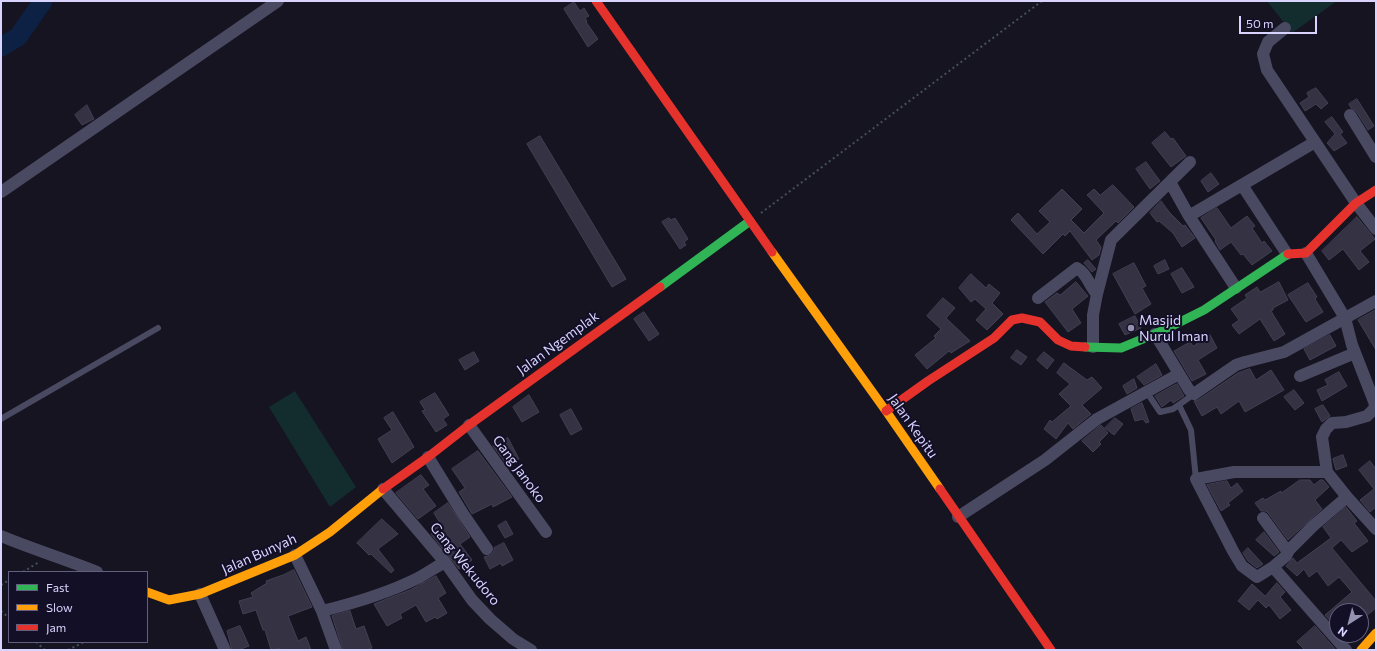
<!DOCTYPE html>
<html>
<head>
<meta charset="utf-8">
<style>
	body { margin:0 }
	#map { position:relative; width:1377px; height:651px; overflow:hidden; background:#161421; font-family:Commissioner,sans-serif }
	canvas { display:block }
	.frame { position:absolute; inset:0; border:2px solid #d9d4ff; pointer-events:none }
	.legend { position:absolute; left:8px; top:571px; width:140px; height:72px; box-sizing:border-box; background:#130f26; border:1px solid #625e7d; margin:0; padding:5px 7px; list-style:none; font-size:12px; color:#d9d4ff }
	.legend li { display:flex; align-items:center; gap:8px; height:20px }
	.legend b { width:20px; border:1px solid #625e7d }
	.north { position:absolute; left:1329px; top:603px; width:40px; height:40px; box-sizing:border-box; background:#130f26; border:1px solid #625e7d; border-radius:50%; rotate:216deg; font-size:11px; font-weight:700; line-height:16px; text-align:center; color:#d9d4ff }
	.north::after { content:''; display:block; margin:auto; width:14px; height:18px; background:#9591b1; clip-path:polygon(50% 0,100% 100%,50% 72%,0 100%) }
	.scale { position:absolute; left:1239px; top:16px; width:78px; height:18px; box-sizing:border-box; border:2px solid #d9d4ff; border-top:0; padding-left:5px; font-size:12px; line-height:14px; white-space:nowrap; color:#d9d4ff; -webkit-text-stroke:3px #130f26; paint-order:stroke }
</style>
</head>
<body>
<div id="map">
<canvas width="1377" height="651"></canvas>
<div class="frame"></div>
<ul class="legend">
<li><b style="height:5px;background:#30b455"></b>Fast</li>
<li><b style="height:5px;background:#ff9f0a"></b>Slow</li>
<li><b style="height:5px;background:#e5322d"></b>Jam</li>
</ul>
<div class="north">N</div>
<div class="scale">50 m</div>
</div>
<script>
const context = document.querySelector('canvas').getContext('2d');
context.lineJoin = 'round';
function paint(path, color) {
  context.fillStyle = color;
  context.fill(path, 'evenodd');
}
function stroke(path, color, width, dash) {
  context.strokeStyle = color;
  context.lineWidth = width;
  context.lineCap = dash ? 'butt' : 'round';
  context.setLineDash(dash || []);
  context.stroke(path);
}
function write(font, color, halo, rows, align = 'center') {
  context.font = font + ' Commissioner,sans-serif';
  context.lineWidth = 4;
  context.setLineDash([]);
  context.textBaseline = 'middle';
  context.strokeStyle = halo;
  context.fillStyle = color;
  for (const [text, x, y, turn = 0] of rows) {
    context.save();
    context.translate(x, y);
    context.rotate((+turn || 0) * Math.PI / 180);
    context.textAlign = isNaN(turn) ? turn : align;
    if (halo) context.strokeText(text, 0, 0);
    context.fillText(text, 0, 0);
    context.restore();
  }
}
paint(new Path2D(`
	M1267,1h70l-45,32z
	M295,391l61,96 -26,20 -61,-100z`), '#132c2d');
stroke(new Path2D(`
	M1,47l17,-10 25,-36`), '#0d2144', 19);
const building = new Path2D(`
	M574,2l6,9 4,-3 5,8 -4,2 2,3 -1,1 12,17 -10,8 -24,-38z
	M1316,88l12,15 -7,6 -5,-5 -11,7 -5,-8 9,-6 -2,-4z
	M1357,99l17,27 -6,4 -12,-19 -5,-3 -2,-4z
	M87,105l7,14 -12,6 -7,-10z
	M1332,117l11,15 -3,2 7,9 -13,8 -7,-8 8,-9 -10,-12z
	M1165,132l6,7 2,-1 13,18 -15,11 -19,-24z
	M540,136l86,143 -14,8 -85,-143z
	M1146,162l14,19 -10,8 -14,-20z
	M1211,173l8,11 -11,8 -7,-11z
	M1113,185l21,22 -16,16 -2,-2 -20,19 5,7 -2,8 -7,5 -22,-29 -5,5 -2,-2 -20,20 -32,-34 7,-7 19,21 13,-12 -11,-11 23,-22 20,20 -11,11 13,13 20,-20 -17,-18 7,-6 6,6z
	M1161,201l9,12 13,13 2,-1 10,13 -13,9 -9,-14 -14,-12 -2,1 -7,-9z
	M1217,208l14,20 16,-12 8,10 -3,2 10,15 2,-2 8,10 -20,14 -9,-11 -2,1 -10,-13 -11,8 -5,-9 1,-1 -15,-22z
	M1357,217l18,22 -15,12 9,11 -10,8 -16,-21 -14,11 -7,-9z
	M669,218l2,2 4,-2 13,21 -4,3 2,3 -6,4 -18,-27z
	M1088,260l8,9 -4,3 -8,-9z
	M1165,260l4,9 -11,5 -4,-8z
	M1134,263l12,23 -4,2 9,16 -16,10 -22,-40z
	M1182,268l12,19 -12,6 -11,-19z
	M971,274l15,14 3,-4 11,9 -8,10 11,11 -16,16 -11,-10 10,-11 -11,-10 -4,3 -12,-14z
	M1076,282l12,14 -16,13 9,14 -13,9 -23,-30 12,-9 3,2z
	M1279,282l9,18 -15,8v2l-2,1 14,23 -11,7 -14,-22 -21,15 -7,-9 7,-5 -8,-11 16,-11 -2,-3 12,-8 3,5z
	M1308,283l9,14 -2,2 8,13 -17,10 -18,-27z
	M943,298l12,10 -9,10 24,23 -19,12 -2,-2 -22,18 -12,-14 21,-17 -2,-2 7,-7 -14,-13z
	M1376,310v40l-18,-30z
	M644,312l15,22 -10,7 -15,-22z
	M1135,316l6,12 -16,7 -6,-11z
	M1210,335l7,13 -19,12 8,14 -14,7 -18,-30 16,-9 3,4z
	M1330,335l6,11 -26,14 -6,-11z
	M1017,350l10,7 -6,8 -10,-7z
	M474,352l5,9 -14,9 -6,-10z
	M1044,352l10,8 -7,9 -10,-9z
	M1064,363l23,17 5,-3 10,11 -20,17 9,9 -18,15 -5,-6 -12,16 -12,-10 6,-9 2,2 19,-16 -12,-12 11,-10 -13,-11z
	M1156,364l6,11 -18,10 -7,-8z
	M1250,369l6,11 15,-10 13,20 -39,22 -6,-11 -18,13 -4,-7 -15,9 -8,-15 4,-1 40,-27z
	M1339,372l8,14 -25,15 -5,-11 11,-5 -3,-5z
	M1134,379l3,9 -10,6 -4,-8z
	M1177,384l7,12 -11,7 -2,-3 -9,7 -7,-11z
	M1294,390l10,13 -9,7 -11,-13z
	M435,393l14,22 -6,4 4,6 -11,7 -14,-21 3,-1 -5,-8z
	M529,395l10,17 -17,10 -9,-15z
	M1142,403l7,19 -3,1 -3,-4 -8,2 -4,-12z
	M1323,405l7,11 -8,6 -7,-13z
	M571,409l11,20 -11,6 -11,-20z
	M393,412l21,35 -22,16 -14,-24 14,-9 -8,-12z
	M1115,418l8,6 -9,11 -9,-7z
	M1101,425l7,8 -9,9 2,2 -8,8 -11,-11z
	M508,438l11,21 -11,7 -15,-20z
	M478,451l34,46 -19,10 -1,-3 -20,10 -13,-22 6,-4 -13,-19z
	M1343,455l4,11 -11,4 -3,-11z
	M1370,461l6,8v38l-6,5 -10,-12 14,-11 -15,-19z
	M421,475l8,10 -6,4 13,17 -18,13 -22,-26z
	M1300,480h10l4,5 6,-5h3l6,7 -14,13 7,9 -34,31 -19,-26 -3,-3h-5l-6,-8 8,-5 2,2 16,-9v2z
	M1227,481l4,7 6,-5 6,8 -15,12 2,2 -9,6 -14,-26z
	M448,503l22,34 -10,7 12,16 -13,9 -28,-35 5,-4 -2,-3 6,-4 -6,-10z
	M1346,507l11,14 -3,2 14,18 -16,11 -11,-12 -9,8 44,53v7l-15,12v-9h-24v10l-4,3 -8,-9 27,-23 -13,-15 -11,9 -11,-15 -8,6 -5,-8 -7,7 -11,-10 7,-8 4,5 34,-25 -8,-11z
	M382,519l16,15 -20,15 16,21 -3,3 -20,-19 -2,1 -12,-12z
	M506,521l7,13 -8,4 -7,-12z
	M1264,532l15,20 -5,4 -18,-16z
	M504,543l9,17 -11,6 -1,-3 -11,6 -6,-12 7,-2 3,-4v-3z
	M1248,548l15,16 -6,4 -9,-7 -5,-8z
	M294,570l18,37 -24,9 10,25 8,-4 5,13h-29l-1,-2 -10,2 -6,-20h-2l-7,-20 -13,4 -4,-13 14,-4 -2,-4 16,-10 -1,-2 17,-6z
	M436,576l10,17 -8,5 9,15 -10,6 -2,-2 -9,5 -10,-17 -16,9 2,4 -15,8 -13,-22 36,-14z
	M1277,583l8,9 -5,5 11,13 -11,9 -11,-14 -3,3 -8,-8 -9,10 -11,-9 14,-17 13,12z
	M350,611l6,18 8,-3 8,22 -6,2h-23l-11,-34z
	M240,626l9,20 -11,4h-6l-5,-19z
	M1315,626l21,24h-31l-8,-8z`);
paint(building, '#343243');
stroke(building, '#433f54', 1);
stroke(new Path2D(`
	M761,213l281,-212
	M23,572l16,-10
	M1,585l8,-5
	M1,611l8,7
	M36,642l9,8
	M68,650l16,-8`), '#44505f', 2, [2, 3]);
stroke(new Path2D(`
	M1146,391l14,21 13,-3 21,-15
	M1179,405l12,25 5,49
	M1,419l157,-91`), '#4a4962', 6);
stroke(new Path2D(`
	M1285,28l-17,14 -5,12 4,16 89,133 20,26
	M1350,115l26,42
	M1170,182l19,34 47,72
	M1242,185l45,69
	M1,192l277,-191
	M1189,216l126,-74
	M1306,253l39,65 7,27 23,59 -1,5 -7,7 -21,6 -14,1 -6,6 -4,8 5,35 20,25 29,32
	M1038,298l39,-30c10,5 12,18 20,26
	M1155,334l34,56 5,4 42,-29 9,-3 39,-10 92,-51
	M1093,347v-32l4,-21 14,-54 79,-78
	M1300,376l55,-23
	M469,425l77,107
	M428,457l35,57 24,35
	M383,489l62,73 27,38 18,19 23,20 18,11
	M958,517l87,-57 52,-41 82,-45
	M1263,518l22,30 4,2 24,-24 34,-29
	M1,536c31,13 64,23 96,36
	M1289,550l-3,6 -13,11 73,83
	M295,555l27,56 14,39
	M1273,567l-16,10 -15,-11 -9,-15 -37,-72 38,-7h93
	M200,594l25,56
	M322,611c33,-8 66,-18 96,-33 9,-5 18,-11 27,-16`), '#4a4962', 12);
stroke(new Path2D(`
	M660,287l90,-66
	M1085,347l36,1 41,-17 42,-21 84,-56`), '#30b455', 9);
stroke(new Path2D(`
	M772,252l114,159 54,78
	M147,592l22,8 31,-6 95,-39 35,-23 53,-43
	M1361,650l15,-17`), '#ff9f0a', 9);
stroke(new Path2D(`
	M596,1l176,251
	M1288,254l18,-1 50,-50 20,-13
	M886,411l42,-30 66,-43 18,-18 10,-2 18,4 18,18 13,6 14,1
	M383,489l45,-32 41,-32 191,-138
	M940,489l111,161`), '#e5322d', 9);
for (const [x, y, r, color] of [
	[1131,328,4,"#9591b1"]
]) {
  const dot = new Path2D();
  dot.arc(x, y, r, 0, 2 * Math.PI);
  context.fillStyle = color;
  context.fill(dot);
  stroke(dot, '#130f26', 1.5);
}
write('14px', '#d9d4ff', '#130f26', [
	["Masjid",1139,320],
	["Nurul Iman",1139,336]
], 'left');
write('14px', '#d9d4ff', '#130f26', [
	["Jalan Ngemplak",558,343,-36],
	["Jalan Kepitu",913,426,55],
	["Gang Janoko",519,469,54],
	["Jalan Bunyah",259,554,-24],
	["Gang Wekudoro",465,564,51]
]);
</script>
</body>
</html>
